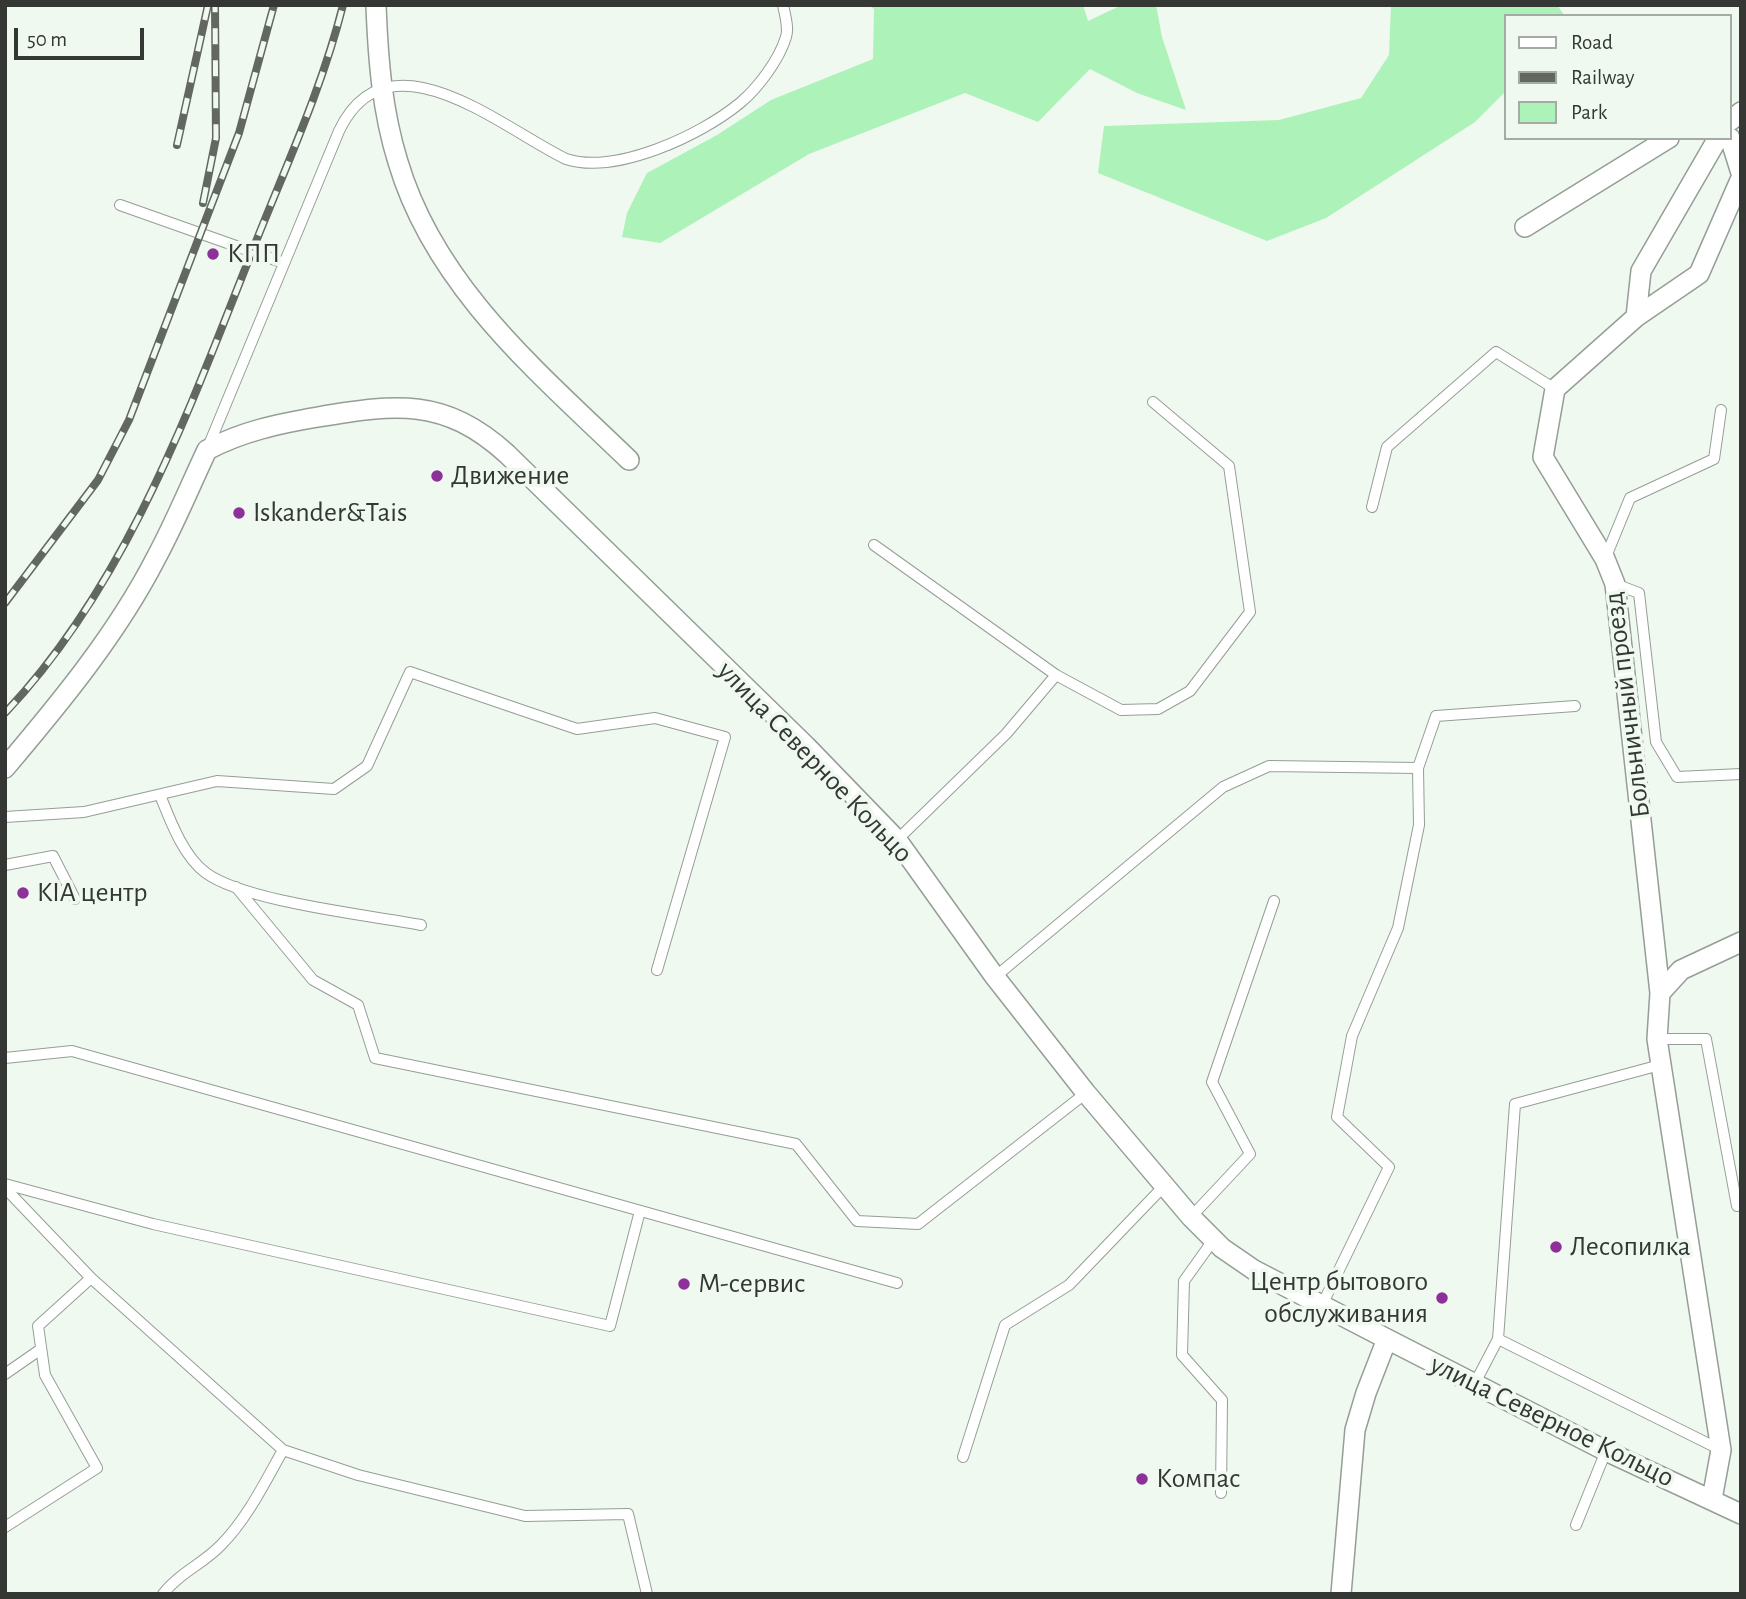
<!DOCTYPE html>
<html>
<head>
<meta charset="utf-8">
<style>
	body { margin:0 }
	#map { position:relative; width:1746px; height:1599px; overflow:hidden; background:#eff9f0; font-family:"Alegreya Sans",sans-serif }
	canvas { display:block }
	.frame { position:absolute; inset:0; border:7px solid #343734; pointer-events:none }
	.legend { position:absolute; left:1504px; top:14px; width:228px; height:126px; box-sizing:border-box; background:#eff9f0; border:2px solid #a4aba5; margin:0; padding:9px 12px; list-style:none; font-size:21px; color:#343734 }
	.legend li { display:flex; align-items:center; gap:14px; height:35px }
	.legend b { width:35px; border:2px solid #a4aba5 }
	.scale { position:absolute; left:14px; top:28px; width:130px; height:32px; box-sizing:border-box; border:4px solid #343734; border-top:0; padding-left:9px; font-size:21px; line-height:24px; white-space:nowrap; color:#343734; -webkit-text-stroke:5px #eff9f0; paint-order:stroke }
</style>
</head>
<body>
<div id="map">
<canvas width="1746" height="1599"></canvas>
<div class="frame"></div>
<ul class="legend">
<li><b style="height:9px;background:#fff"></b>Road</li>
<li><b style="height:9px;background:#626762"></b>Railway</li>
<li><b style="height:19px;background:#adf2b9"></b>Park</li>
</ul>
<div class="scale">50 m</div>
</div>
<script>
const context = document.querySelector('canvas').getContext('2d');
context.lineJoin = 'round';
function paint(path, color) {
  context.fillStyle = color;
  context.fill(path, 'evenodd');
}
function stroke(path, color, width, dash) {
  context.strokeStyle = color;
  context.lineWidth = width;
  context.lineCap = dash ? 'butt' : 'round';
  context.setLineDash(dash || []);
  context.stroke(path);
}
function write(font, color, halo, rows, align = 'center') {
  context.font = font + ' "Alegreya Sans",sans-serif';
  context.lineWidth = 7;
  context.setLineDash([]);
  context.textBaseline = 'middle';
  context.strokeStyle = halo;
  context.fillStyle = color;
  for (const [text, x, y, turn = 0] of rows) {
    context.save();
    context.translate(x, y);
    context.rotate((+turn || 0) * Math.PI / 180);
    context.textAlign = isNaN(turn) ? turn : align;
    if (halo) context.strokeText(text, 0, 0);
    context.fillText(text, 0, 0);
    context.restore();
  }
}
paint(new Path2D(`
	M868,5h215l5,16 34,-16h34l6,32 24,73 -49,-17 -47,-24 -52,53 -73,-29 -156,61 -149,89 -38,-6 5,-24 20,-40 70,-38 54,-35 102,-41 1,-50z
	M1391,5h166l8,11h-59v75l-31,31 -149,96 -59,23 -169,-68 6,-47 175,-6 82,-22 28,-43z`), '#adf2b9');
const lane = new Path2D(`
	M120,205l164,58
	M208,447l131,-316c49,-103 164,-2 227,28 49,16 134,-23 174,-56 18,-15 39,-43 46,-66 3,-9 -1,-22 -3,-32
	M1372,507l15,-60 109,-95 59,37
	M874,545l182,130
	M1605,559l25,-61 84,-39 7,-49
	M1615,584l24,9 17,149 21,35 64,-3
	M160,795c10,25 23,61 46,78 40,29 163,42 215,52
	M5,817l79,-5 133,-31 117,8 33,-23 43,-94 167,57 78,-11 70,19 -68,233
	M897,840l109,-106 50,-59 65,35 37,-1 32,-18 60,-79 -21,-146 -76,-64
	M5,865l48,-9 22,43
	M236,887l77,93 45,25 17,53 421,86 61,77 61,3 168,-131
	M995,977l228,-190 46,-21 149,2 18,-52 139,-10
	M1657,1039h49l31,167 4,-1
	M5,1058l67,-7 825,232
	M1660,1065l-145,39 -17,235 223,111
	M5,1184l148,40 457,102 30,-115
	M5,1188l86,90 192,172 75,25 167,41 103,-2 19,80
	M1191,1217l59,-63 -38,-72 62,-181
	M1214,1239l-30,42 -2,74 40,45 -1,93
	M1322,1305l67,-138 -52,-50 15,-81 46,-108 21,-103 -1,-57
	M5,1374l36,-25
	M1475,1383l23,-44
	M963,1457l42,-132 64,-40 95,-99
	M1576,1525l30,-74
	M5,1527l92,-59 -52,-93 -7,-49 53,-48
	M163,1594c16,-21 40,-30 58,-49 26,-26 44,-63 62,-95`);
const street = new Path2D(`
	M376,5c2,53 6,106 22,157 37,125 141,211 231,298
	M1730,121l11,-9
	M1730,138l11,35
	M1525,227l144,-89
	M1636,317l5,-46 77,-133
	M5,768c55,-65 112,-134 151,-210 19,-35 34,-72 51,-108 36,-19 71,-26 111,-33 78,-13 126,-20 189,37l299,292 91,94 98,137 91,116 105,124 31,31 32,22 133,69 219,112 135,63
	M1660,993l21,-23 60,-28
	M1712,1499l9,-49 -64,-411 3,-46 -45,-409 -10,-25 -62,-102 12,-68 81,-72 63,-43 42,-96
	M1341,1594l14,-164 11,-37 21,-54`);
stroke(lane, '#959e96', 12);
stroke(street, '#959e96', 22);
stroke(lane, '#fff', 10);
stroke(street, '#fff', 19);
const rail = new Path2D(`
	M177,145l31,-140
	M203,203l13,-65 -1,-133
	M5,603l93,-123 31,-60 110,-287 35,-128
	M5,713c122,-129 184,-303 248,-464 32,-81 69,-160 90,-244`);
stroke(rail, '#626762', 8);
stroke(rail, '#eff9f0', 5, [16]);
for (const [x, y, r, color] of [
	[213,254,7,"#8e309a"],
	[437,476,7,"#8e309a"],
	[239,513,7,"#8e309a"],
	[23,893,7,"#8e309a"],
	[1556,1247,7,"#8e309a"],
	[684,1284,7,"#8e309a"],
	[1442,1298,7,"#8e309a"],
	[1142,1479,7,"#8e309a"]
]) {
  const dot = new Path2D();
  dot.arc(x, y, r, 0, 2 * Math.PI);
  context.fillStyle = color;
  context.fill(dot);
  stroke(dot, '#eff9f0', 2.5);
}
write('28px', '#343734', '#eff9f0', [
	["КПП",227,254],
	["Движение",451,476],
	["Iskander&Tais",253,513],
	["KIA центр",37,893],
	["Лесопилка",1570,1247],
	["Центр бытового",1428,1282,"right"],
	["обслуживания",1428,1314,"right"],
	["М-сервис",698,1284],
	["Компас",1156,1479]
], 'left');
write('28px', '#343734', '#eff9f0', [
	["Больничный проезд",1627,705,-97],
	["улица Северное Кольцо",815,762,46],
	["улица Северное Кольцо",1552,1421,26]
]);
</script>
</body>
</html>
